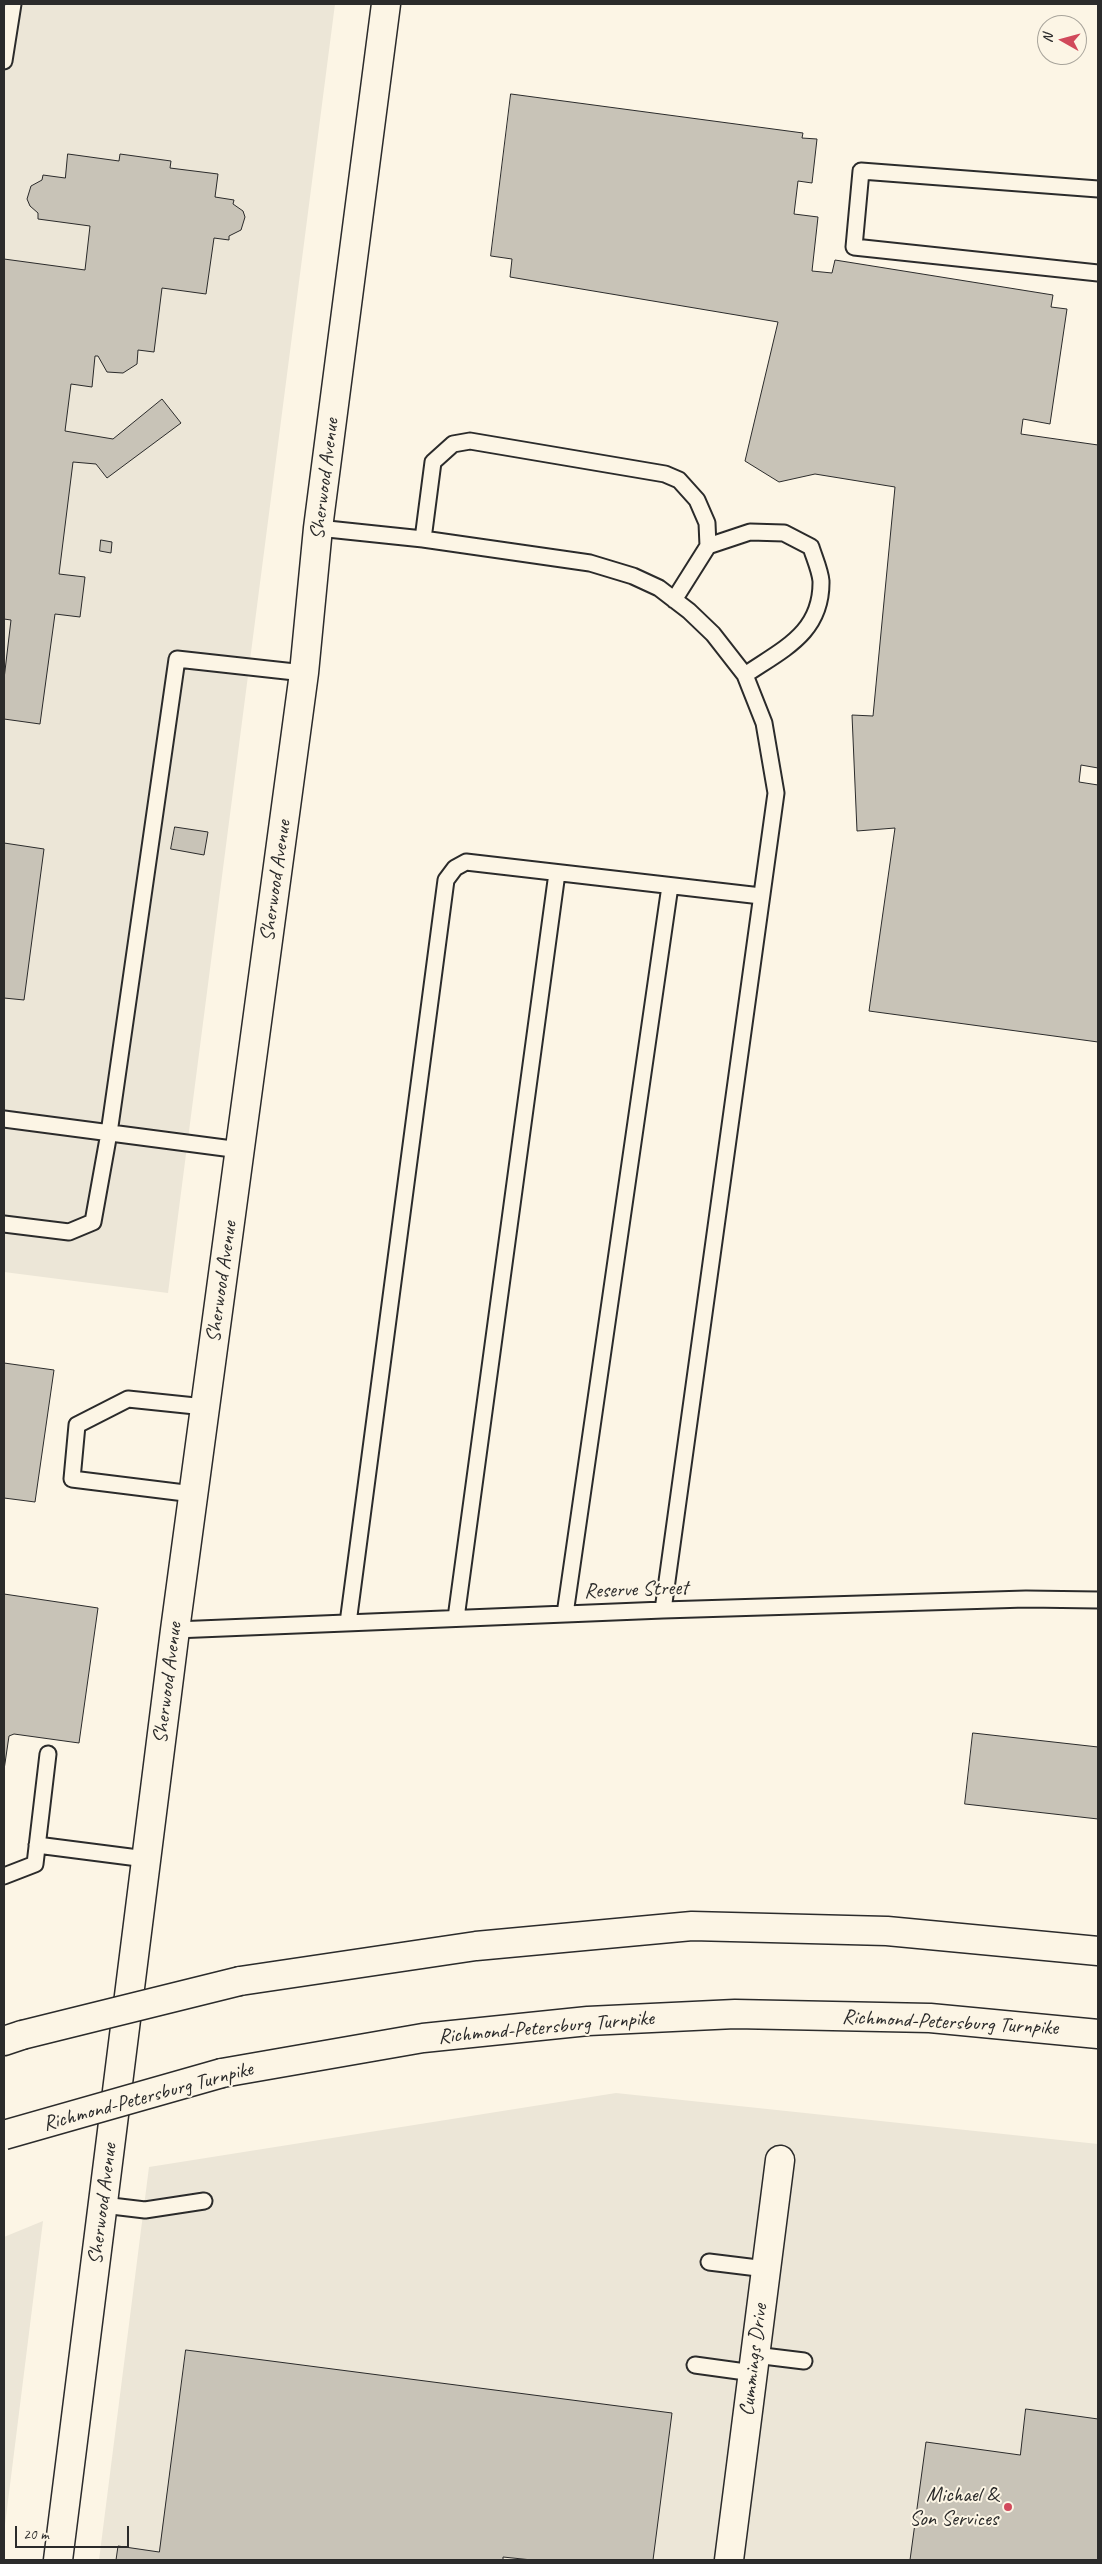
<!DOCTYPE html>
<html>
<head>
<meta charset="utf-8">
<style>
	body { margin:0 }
	#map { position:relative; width:1102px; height:2564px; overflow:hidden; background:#fcf5e5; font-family:Caveat,sans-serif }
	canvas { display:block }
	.frame { position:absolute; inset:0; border:5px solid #2b2b2b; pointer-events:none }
	.north { position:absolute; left:1037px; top:15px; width:50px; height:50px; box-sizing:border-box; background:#fcf5e5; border:1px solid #a8a49b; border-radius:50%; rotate:277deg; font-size:14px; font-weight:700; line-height:20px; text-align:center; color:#2b2b2b }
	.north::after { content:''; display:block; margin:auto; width:18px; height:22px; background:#d1495b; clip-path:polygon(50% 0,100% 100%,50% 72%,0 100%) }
	.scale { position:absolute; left:15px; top:2526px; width:114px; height:22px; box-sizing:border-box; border:2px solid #2b2b2b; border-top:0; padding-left:6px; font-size:15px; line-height:18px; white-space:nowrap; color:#2b2b2b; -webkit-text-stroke:4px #fcf5e5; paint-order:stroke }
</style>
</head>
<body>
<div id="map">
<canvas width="1102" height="2564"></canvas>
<div class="frame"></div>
<div class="north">N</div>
<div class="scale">20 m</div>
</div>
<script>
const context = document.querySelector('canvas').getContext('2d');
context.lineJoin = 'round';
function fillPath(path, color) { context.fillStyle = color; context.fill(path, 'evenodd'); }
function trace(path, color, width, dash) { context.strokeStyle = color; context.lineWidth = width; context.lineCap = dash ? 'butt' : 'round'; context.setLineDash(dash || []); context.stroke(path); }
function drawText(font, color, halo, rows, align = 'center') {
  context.font = font + ' Caveat,sans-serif'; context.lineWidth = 4; context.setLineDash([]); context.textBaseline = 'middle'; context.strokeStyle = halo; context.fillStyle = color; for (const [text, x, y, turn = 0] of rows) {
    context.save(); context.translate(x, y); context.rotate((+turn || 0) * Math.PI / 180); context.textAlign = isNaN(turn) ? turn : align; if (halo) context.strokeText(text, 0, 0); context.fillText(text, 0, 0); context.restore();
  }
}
const built = new Path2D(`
	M 4,4 L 335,4 L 168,1293 L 4,1272 Z
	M 616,2093 L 1098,2144 L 1098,2560 L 99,2560 L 149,2167 Z
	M 43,2221 L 4,2533 L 4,2237 Z`);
const building = new Path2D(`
	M 511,94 L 803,133 L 802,138 L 817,139 L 812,183 L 798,181 L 794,214 L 818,217 L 812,271 L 832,273 L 835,260 L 1053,295 L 1051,307 L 1067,309 L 1050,424 L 1023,419 L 1021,434 L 1098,445 L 1098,768 L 1081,765 L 1079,782 L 1098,785 L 1098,1042 L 869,1011 L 895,828 L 857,831 L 852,715 L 873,716 L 895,487 L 815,474 L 779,482 L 745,461 L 778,322 L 510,277 L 512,259 L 491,256 Z
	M 68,154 L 119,161 L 120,154 L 171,161 L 170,168 L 218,174 L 215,197 L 234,200 L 233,204 L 243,211 L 245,217 L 241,230 L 229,236 L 229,240 L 214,238 L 206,294 L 162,288 L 154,352 L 138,350 L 137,364 L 123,373 L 107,372 L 98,356 L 95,356 L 92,387 L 71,384 L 65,431 L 113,439 L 162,399 L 181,423 L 107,478 L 96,464 L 73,462 L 59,574 L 85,577 L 80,617 L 55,614 L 40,724 L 4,719 L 4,679 L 11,620 L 4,619 L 4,259 L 85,270 L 90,226 L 38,219 L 38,213 L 30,206 L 27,199 L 31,186 L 42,180 L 43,175 L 65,178 Z
	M 101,540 L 112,542 L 111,553 L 100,551 Z
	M 175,827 L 208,832 L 204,855 L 171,849 Z
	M 4,843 L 44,849 L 24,1000 L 4,998 Z
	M 4,1363 L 54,1370 L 35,1502 L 4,1498 Z
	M 4,1594 L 98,1608 L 79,1743 L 14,1734 L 9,1736 L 4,1770 Z
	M 973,1733 L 1098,1747 L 1098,1819 L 965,1804 Z
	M 186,2350 L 672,2413 L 653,2560 L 532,2560 L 503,2557 L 503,2560 L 116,2560 L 118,2546 L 159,2552 Z
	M 1026,2409 L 1098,2419 L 1098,2560 L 910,2560 L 926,2442 L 1020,2455 Z`);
const lane = new Path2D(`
	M 4,61 L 13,4
	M 1098,189 L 861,171 L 854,247 L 1098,273
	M 318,528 L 423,539 L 590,563 L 633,576 L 659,588 L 689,611 L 713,634 L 745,675 L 764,723 L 776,793 L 663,1610
	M 423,539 L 433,462 L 453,444 L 470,441 L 665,474 L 679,480 L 697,500 L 707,523 L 708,546 L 674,600
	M 708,546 L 750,532 L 784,533 L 811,547 C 814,557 820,570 821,581 C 822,633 783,649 745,675
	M 4,1119 L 240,1150
	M 4,1224 L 69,1232 L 93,1222 L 109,1133 L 177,659 L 304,673
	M 193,1494 L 72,1479 L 77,1425 L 128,1399 L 205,1407
	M 565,1614 L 670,886
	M 456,1618 L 557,873
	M 348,1623 L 446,880 L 455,868 L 466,862 L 761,896
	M 175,1630 L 663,1610 L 1026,1599 L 1098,1600
	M 37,1845 L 146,1859
	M 4,1876 L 35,1864 L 48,1754
	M 103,2205 L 145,2210 L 204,2201
	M 709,2262 L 766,2269
	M 755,2355 L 804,2361
	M 695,2365 L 753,2373`);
const street = new Path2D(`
	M 729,2560 L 780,2160`);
const secondary = new Path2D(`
	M 58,2560 L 175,1630 L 304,673 L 318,528 L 386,4`);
const highway = new Path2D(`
	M 240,1981 L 476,1946 L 692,1926 L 887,1931 L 1098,1951
	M 4,2041 L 22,2035
	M 222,2073 L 423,2038 L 588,2021 L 735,2014 L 930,2018 L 1098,2034`);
const highwayBridge = new Path2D(`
	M 22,2035 L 240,1981
	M 4,2135 L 222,2073`);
const markers = [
	[1008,2507,5,"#d1495b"]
];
const streetNames = [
	["Sherwood Avenue",325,479,-83],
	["Sherwood Avenue",276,881,-82],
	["Sherwood Avenue",222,1282,-82],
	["Reserve Street",636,1590,-2],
	["Sherwood Avenue",168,1683,-83],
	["Richmond-Petersburg Turnpike",950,2023,3],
	["Richmond-Petersburg Turnpike",546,2028,-5],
	["Richmond-Petersburg Turnpike",148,2097,-15],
	["Sherwood Avenue",103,2204,-83],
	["Cummings Drive",754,2360,-83]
];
const poiNames = [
	["Michael &",998,2495],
	["Son Services",998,2519]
];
fillPath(built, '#ece6d7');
fillPath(building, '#c8c3b7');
trace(building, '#2b2b2b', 1);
trace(lane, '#2b2b2b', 19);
trace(street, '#2b2b2b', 31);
trace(secondary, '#2b2b2b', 31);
trace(highway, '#2b2b2b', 31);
trace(lane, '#fcf5e5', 15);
trace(street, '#fcf5e5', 28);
trace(secondary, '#fcf5e5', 28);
trace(highway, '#fcf5e5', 28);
trace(highwayBridge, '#2b2b2b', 31, []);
trace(highwayBridge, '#fcf5e5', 28);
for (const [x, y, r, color] of markers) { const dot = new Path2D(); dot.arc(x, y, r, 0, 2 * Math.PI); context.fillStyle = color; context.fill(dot); trace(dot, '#fcf5e5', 2); }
drawText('21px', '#2b2b2b', '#fcf5e5', streetNames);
drawText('21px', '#2b2b2b', '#fcf5e5', poiNames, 'right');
</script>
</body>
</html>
